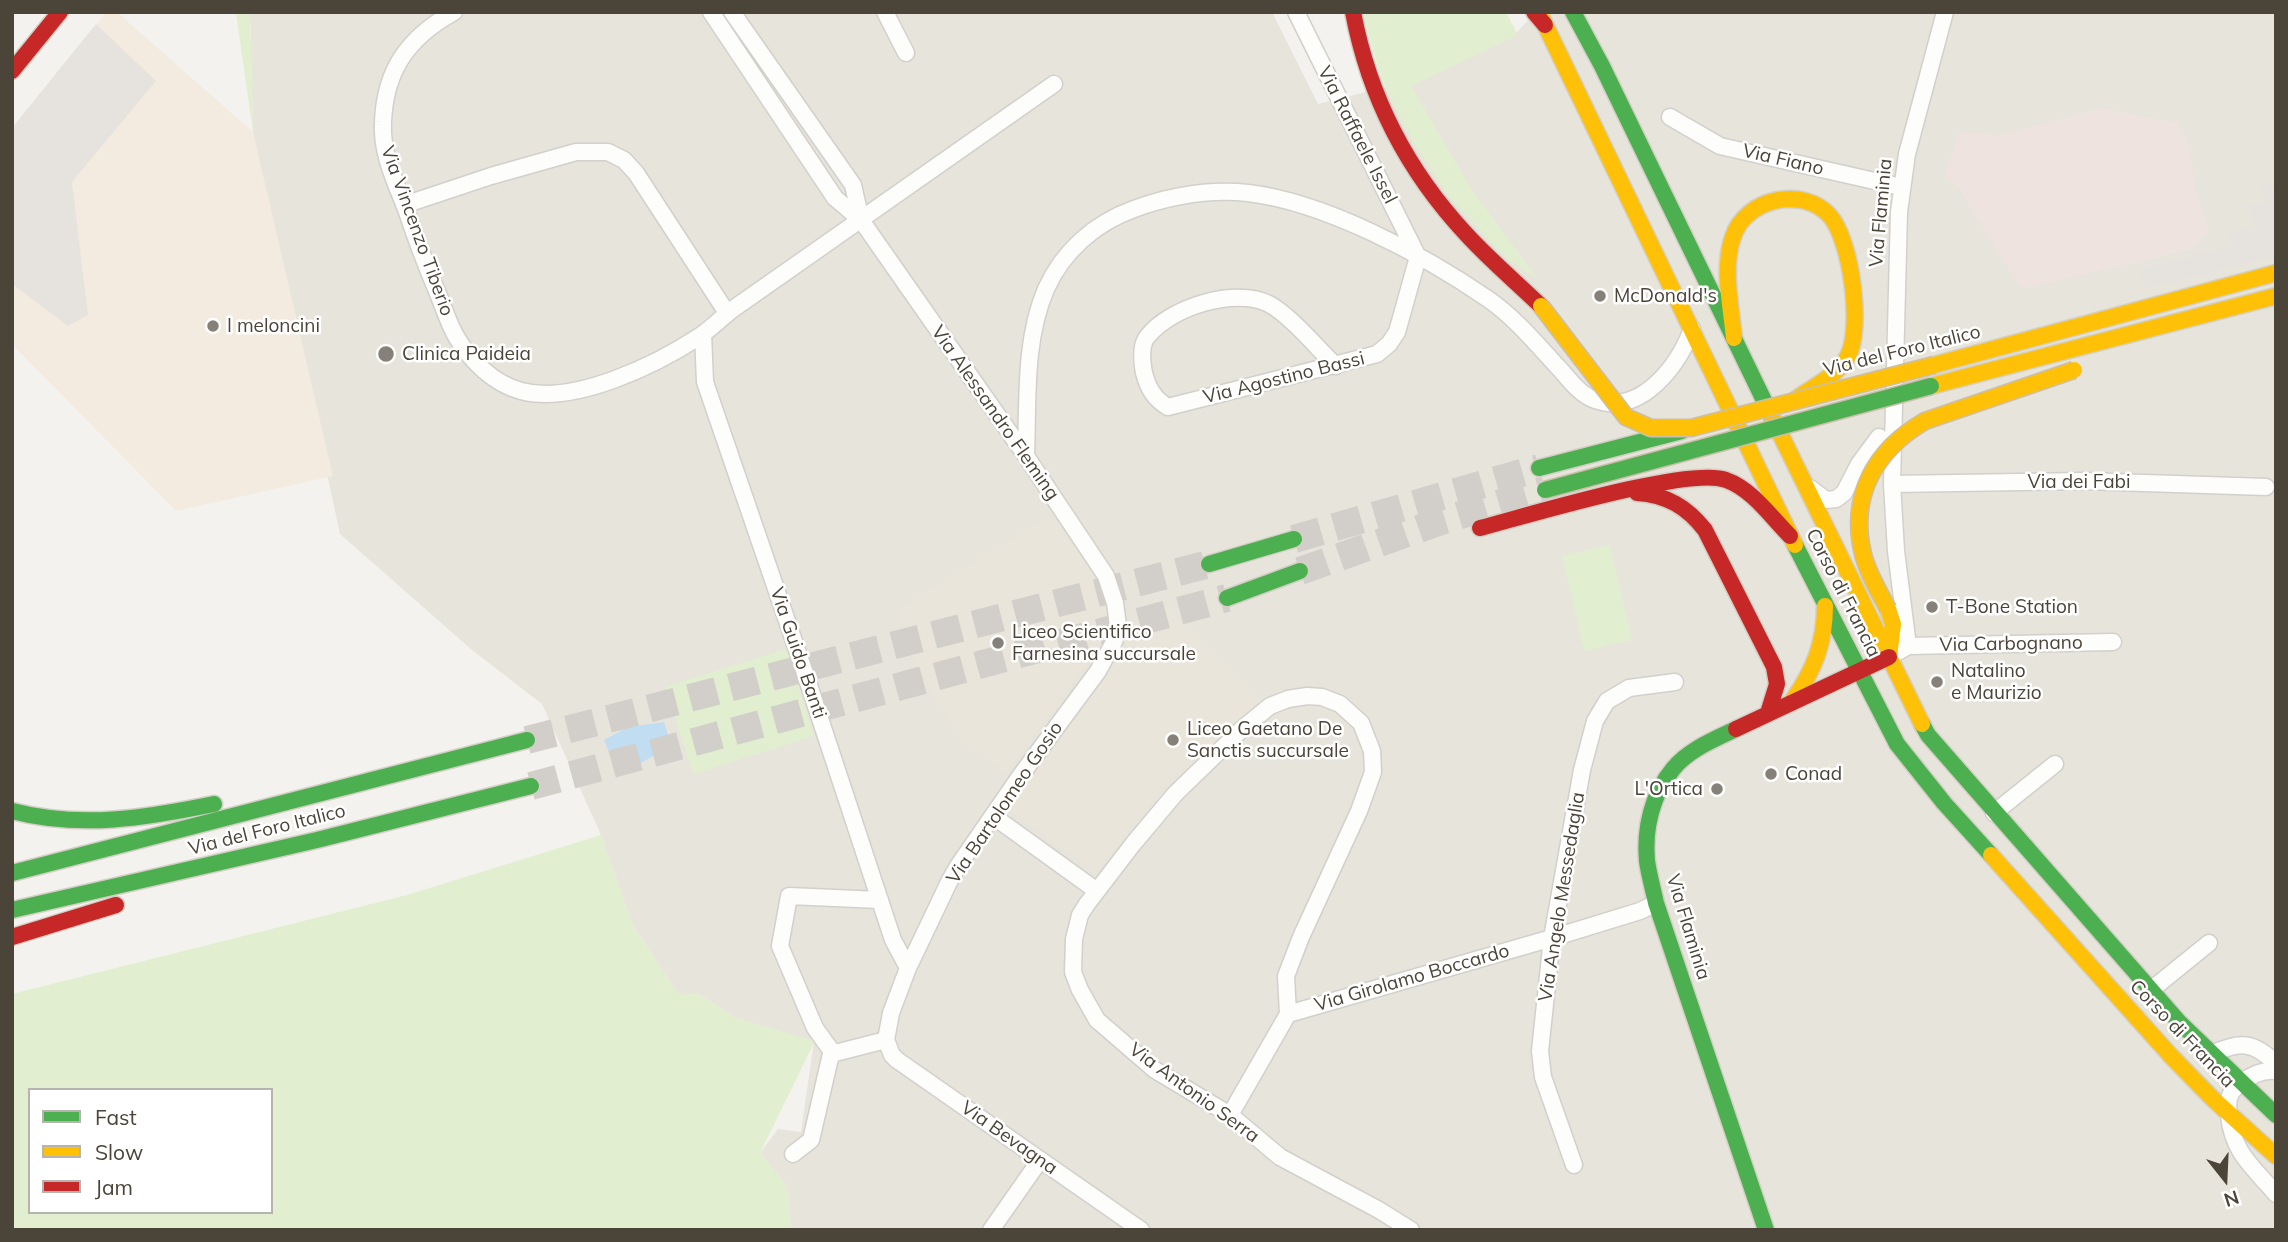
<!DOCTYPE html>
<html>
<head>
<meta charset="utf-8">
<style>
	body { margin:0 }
	#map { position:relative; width:2288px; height:1242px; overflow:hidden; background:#f4f2ee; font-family:Mulish,sans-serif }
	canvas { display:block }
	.frame { position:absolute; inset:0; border:14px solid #4b4439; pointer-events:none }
	.legend { position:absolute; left:28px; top:1088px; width:245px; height:126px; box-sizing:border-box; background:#fff; border:2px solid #b7b4b0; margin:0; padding:9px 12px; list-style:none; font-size:21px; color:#4b4439 }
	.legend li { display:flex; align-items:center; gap:14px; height:35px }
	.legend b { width:35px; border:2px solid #b7b4b0 }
	.north { position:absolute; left:2190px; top:1144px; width:70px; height:70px; -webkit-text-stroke:5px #fff; paint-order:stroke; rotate:162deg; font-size:19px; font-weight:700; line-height:28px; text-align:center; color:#4b4439 }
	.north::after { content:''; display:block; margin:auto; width:24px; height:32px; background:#4b4439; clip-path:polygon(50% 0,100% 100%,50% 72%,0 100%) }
</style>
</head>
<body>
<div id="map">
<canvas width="2288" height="1242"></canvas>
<div class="frame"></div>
<ul class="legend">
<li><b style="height:9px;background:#4caf50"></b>Fast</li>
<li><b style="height:9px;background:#ffc107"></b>Slow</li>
<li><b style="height:9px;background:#c62828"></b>Jam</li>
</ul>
<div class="north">N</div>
</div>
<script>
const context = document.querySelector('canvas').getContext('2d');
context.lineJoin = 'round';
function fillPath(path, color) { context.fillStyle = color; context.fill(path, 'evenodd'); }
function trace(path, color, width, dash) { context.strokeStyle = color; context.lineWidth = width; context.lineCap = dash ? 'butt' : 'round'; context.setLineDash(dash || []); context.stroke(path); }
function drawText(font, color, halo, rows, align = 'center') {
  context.font = font + ' Mulish,sans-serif'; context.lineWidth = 5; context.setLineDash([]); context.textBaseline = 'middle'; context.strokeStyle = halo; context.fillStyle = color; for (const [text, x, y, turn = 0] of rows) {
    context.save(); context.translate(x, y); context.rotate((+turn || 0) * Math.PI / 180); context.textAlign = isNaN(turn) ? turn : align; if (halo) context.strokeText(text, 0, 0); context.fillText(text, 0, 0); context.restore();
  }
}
const residential = new Path2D(`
	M 250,12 L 1272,12 L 1318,104 L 1406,82 L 1517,32 L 1536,12 L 2276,12 L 2276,1230 L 790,1230 L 788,1187 L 760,1153 L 778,1129 L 801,1132 L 814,1041 L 735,1018 L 698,993 L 679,995 L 633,926 L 601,835 L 542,704 L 472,650 L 340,534 L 253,132 Z`);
const commercial = new Path2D(`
	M 106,12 L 117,12 L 253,132 L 333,476 L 176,511 L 12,344 L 12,128 Z`);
const education = new Path2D(`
	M 1049,516 L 1092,568 L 1100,583 L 1108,609 L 1106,638 L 1006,773 L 965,741 L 934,697 L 914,661 L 899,609 Z
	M 1156,598 L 1260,702 L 1166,785 L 1095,873 L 1007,807 L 1119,644 Z`);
const medical = new Path2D(`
	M 2101,108 L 2177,123 L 2189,147 L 2196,191 L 2209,233 L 2193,249 L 2021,289 L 1958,187 L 1945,174 L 1959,132 L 1999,136 Z`);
const green = new Path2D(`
	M 236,12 L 250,12 L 253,132 L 238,27 Z
	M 1362,12 L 1506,12 L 1518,35 L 1411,86 L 1474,193 L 1539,280 L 1506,258 L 1448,196 L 1408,133 L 1381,78 Z
	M 1610,545 L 1632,640 L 1584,651 L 1562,556 Z
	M 786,649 L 814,736 L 693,774 L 665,687 Z
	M 601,835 L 633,926 L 679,994 L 698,993 L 736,1018 L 815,1041 L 760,1153 L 788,1187 L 791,1230 L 12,1230 L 12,994 L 407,895 ZM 30,1090 L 271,1090 L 271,1212 L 30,1212 Z`);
const parking = new Path2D(`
	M 96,24 L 156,81 L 72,182 L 88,315 L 68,326 L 12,284 L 12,128 Z
	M 2271,183 L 2276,198 L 2276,256 L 2147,289 L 2140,269 L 2231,246 L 2228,234 L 2255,227 L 2248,206 L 2264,202 L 2261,185 Z`);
const water = new Path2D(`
	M 664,722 L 671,745 L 638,765 L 631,756 L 635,750 L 611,757 L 604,740 L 628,727 Z`);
const highwayTunnel = new Path2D(`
	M 1294,539 L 1539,468
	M 1300,571 L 1444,520 L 1545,490
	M 527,740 L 1209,564
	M 531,786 L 1227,598`);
const street = new Path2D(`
	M 454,12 C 409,37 385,69 383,122 C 381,153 395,181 406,209 C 415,236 425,263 436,289 C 443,305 448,323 457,338 C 471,361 494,384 521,391 C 574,405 656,365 700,336 C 712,328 722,317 733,309 L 1054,84
	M 711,12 L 835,198 L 861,220
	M 732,12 L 853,185 L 861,220 L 1026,456 L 1106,576 L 1115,603 L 1118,626 L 1114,642 L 1098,671 L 1021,775 L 958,866 L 949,882 L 908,968 L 891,1013 L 886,1040 L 892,1055 L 897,1060 L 1141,1230
	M 885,12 L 906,53
	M 1296,12 L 1418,257
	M 1670,117 L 1720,146 L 1901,187
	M 404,205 L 491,176 L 576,152 L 608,152 L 624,160 L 636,173 L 727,313
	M 703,334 L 705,382 L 808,682 L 893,940 L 908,968
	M 1336,366 C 1318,349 1290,315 1269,304 C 1235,287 1170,307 1147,337 C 1140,346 1142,362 1144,373 C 1148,388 1154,399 1168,407 L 1377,354 L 1389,344 L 1397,332 L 1418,257
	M 1026,456 C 1028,400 1024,340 1046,289 C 1063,251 1095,223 1134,209 C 1170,196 1209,189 1248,193 C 1325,202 1424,255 1488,299 C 1514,317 1535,342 1556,365 C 1568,377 1578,394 1595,400 C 1641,416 1678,366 1692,329
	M 1892,484 L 2084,481 L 2266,487
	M 1810,488 L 1826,500 L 1836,499 L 1844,493 L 1859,464 L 1879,437
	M 1908,646 L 2113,642
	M 1889,657 L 1908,646 L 1896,551 L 1892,484 L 1899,212 L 1907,154 L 1945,12
	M 1994,813 L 2055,764
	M 993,816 L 1097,891
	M 2151,990 L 2209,943
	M 1288,1014 L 1286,976 L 1301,937 L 1359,811 L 1373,772 L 1372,751 L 1361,723 L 1340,704 L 1322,697 L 1307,696 L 1288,699 L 1270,706 L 1242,729 L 1175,794 L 1133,844 L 1087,904 L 1080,915 L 1074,939 L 1073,972 L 1080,990 L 1097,1020 L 1155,1070 L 1230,1115 L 1280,1157 L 1379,1210 L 1411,1230
	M 1288,1014 L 1552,938 L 1640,911 L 1656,903
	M 833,1053 L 815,1028 L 780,946 L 789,896 L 880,900
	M 2212,1054 C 2239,1041 2254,1041 2276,1064
	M 2276,1071 C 2262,1069 2251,1075 2241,1083 C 2228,1092 2227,1101 2229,1116 C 2233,1153 2253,1167 2276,1194
	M 1230,1115 L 1288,1014
	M 793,1154 L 811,1140 L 831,1054 L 886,1040
	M 1574,1165 L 1543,1077 L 1540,1051 L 1552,938 L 1582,770 L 1595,721 L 1607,701 L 1629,688 L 1675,682
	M 991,1230 L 1040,1160`);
const fast = new Path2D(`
	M 1573,12 L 1602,66 L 1772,417
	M 1539,468 L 1682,431
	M 1795,545 L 1897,744 L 1944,803 L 1991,855
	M 1209,564 L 1294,539
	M 1227,598 L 1300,571
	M 1922,724 L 1928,735 L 2179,1022 L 2276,1115
	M 1736,729 C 1715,739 1688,750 1673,769 C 1652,794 1644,829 1647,861 C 1649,875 1653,889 1656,903 L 1766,1230
	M 12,811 C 81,829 146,818 214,804
	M 12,873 L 527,740
	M 12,910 L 317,840 L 531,786`);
const slow = new Path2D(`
	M 1539,12 L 1795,545
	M 1734,338 C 1731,306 1722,268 1733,237 C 1745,199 1802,185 1830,216 C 1851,240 1863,327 1848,356 C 1838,376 1812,387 1795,400
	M 1934,365 L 2276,273
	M 1931,386 L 2276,296
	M 1772,417 L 1922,724
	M 1888,609 L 1893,624 L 1889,657
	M 1793,700 C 1814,670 1825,643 1825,606
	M 1991,855 L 2171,1056 L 2213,1099 L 2276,1156`);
const jam = new Path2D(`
	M 1353,12 C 1369,97 1408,172 1467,235 C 1490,260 1516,282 1541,306
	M 1534,12 L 1545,25
	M 12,71 L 60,12
	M 1637,493 C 1667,495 1687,507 1705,530 L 1774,667 L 1777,684 L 1768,713
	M 1480,528 C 1526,516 1690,466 1726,480 C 1752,489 1771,517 1790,536
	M 1736,729 L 1889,657
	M 12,937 L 116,905`);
const fastBridge = new Path2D(`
	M 1545,490 L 1931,386`);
const slowBridge = new Path2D(`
	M 1541,306 L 1626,417 L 1651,428 L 1691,428 L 1934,365
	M 1888,609 C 1879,591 1868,574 1863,554 C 1849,496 1875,450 1925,421 L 2074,370`);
const markers = [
	[1600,296,7,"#868178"],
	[213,326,7,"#868178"],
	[386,354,9,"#868178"],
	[1932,607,7,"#868178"],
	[998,643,7,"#868178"],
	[1937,682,7,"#868178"],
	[1173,740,7,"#868178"],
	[1771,774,7,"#868178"],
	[1717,789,7,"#868178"]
];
const streetNames = [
	["Via Raffaele Issel",1357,135,63],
	["Via Fiano",1783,160,13],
	["Via Flaminia",1881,213,-85],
	["Via Vincenzo Tiberio",417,231,70],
	["Via del Foro Italico",1902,351,-14],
	["Via Agostino Bassi",1284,378,-14],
	["Via Alessandro Fleming",995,413,55],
	["Via dei Fabi",2079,482],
	["Corso di Francia",1843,593,63],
	["Via Carbognano",2011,644,-1],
	["Via Guido Banti",798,653,71],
	["Via Bartolomeo Gosio",1005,803,-56],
	["Via del Foro Italico",267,830,-14],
	["Via Angelo Messedaglia",1562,897,-81],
	["Via Flaminia",1688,927,73],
	["Via Girolamo Boccardo",1412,978,-16],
	["Corso di Francia",2182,1034,46],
	["Via Antonio Serra",1194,1093,36],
	["Via Bevagna",1009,1138,35]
];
const poiNames = [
	["McDonald's",1614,296],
	["I meloncini",227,326],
	["Clinica Paideia",402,354],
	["T-Bone Station",1946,607],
	["Liceo Scientifico",1012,632],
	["Farnesina succursale",1012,654],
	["Natalino",1951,671],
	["e Maurizio",1951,693],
	["Liceo Gaetano De",1187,729],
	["Sanctis succursale",1187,751],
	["Conad",1785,774],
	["L'Ortica",1703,789,"right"]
];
fillPath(residential, '#e7e4dc');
fillPath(commercial, '#f3ebdf');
fillPath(education, '#eae5da');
fillPath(medical, '#eee3df');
fillPath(green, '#e1eecf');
fillPath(parking, '#e6e3df');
fillPath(water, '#c0ddf1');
trace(highwayTunnel, '#d2cfca', 28, [28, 14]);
trace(street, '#d2d0cb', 19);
trace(fast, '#d3cfc5', 19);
trace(slow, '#d3cfc5', 19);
trace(jam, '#d3cfc5', 19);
trace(street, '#fdfdfc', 16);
trace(fast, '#4caf50', 16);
trace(slow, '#ffc107', 16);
trace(jam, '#c62828', 16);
trace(fastBridge, '#ccbfa9', 19, []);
trace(slowBridge, '#ccbfa9', 19, []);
trace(fastBridge, '#4caf50', 16);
trace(slowBridge, '#ffc107', 16);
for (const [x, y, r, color] of markers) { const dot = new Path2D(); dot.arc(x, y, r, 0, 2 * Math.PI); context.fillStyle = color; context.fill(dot); trace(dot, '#fff', 2.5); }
drawText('19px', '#4b4439', '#fff', streetNames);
drawText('19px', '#4b4439', '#fff', poiNames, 'left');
</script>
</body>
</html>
